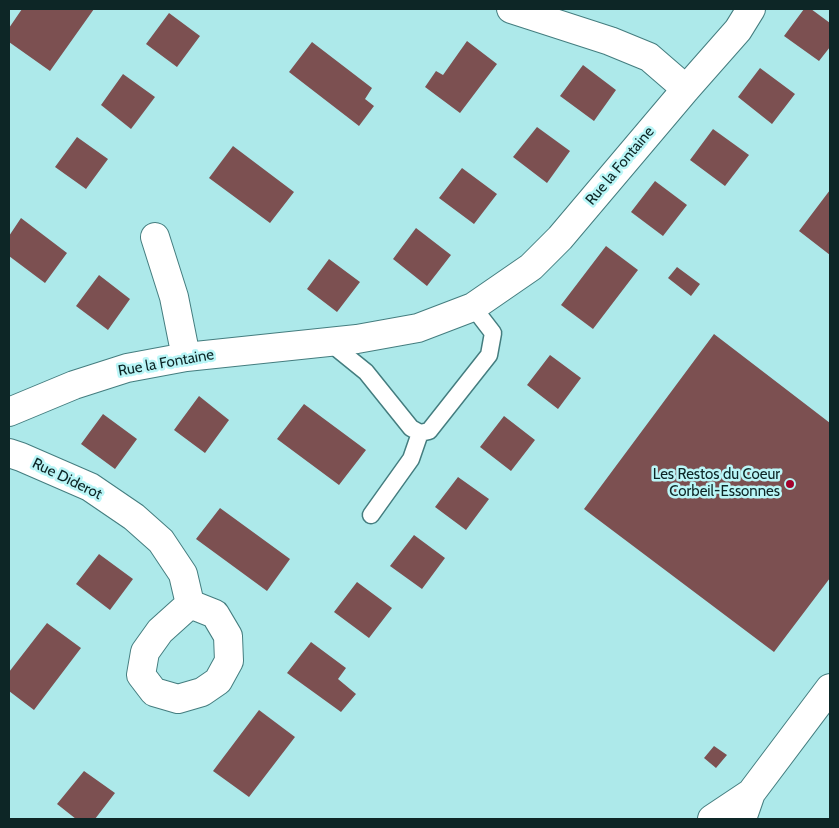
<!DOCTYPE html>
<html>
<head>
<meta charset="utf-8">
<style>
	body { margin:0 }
	#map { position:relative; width:839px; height:828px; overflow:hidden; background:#ade9ea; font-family:Cabin,sans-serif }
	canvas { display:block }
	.frame { position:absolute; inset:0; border:10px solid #0d2626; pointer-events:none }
</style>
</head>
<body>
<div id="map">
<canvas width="839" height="828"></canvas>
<div class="frame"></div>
</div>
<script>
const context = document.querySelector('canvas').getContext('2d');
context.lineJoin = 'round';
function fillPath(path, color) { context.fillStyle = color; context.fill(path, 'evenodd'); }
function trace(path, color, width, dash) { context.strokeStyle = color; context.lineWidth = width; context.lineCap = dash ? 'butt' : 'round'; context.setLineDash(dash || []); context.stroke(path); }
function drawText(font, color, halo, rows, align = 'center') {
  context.font = font + ' Cabin,sans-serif'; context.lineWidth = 5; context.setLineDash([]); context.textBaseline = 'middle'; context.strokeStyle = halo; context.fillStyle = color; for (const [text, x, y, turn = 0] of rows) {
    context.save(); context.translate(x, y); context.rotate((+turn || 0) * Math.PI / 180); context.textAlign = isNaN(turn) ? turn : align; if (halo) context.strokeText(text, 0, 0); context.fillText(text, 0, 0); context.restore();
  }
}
const building = new Path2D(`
	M 22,9 L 94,9 L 50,71 L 9,42 L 9,28 Z
	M 804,9 L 811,9 L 830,23 L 830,47 L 819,61 L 784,36 Z
	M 169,13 L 200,36 L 177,67 L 146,44 Z
	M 467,41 L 497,64 L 460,113 L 425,87 L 436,71 L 443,75 Z
	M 312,42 L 372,88 L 365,99 L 374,106 L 359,126 L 289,72 Z
	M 583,65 L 616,90 L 594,121 L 560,96 Z
	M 760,68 L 795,94 L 772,124 L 738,97 Z
	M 123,74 L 155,97 L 131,129 L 101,105 Z
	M 537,127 L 570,151 L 547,183 L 513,157 Z
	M 713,129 L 749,155 L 725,186 L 690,160 Z
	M 77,137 L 108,159 L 86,189 L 55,167 Z
	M 233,146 L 294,192 L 270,223 L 209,178 Z
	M 462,168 L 497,194 L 474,224 L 439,198 Z
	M 655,181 L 687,205 L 663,236 L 631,212 Z
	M 830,190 L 830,255 L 799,231 Z
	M 21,218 L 67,253 L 45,283 L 9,256 L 9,236 Z
	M 416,228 L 451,255 L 427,286 L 393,259 Z
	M 606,246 L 638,270 L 593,329 L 561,305 Z
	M 329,259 L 360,282 L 337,312 L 307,289 Z
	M 677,267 L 700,284 L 691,296 L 668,278 Z
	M 99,275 L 130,299 L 108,330 L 76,306 Z
	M 714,334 L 830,423 L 830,578 L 774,652 L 584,509 Z
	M 550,355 L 581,378 L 558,409 L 527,385 Z
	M 199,396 L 229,420 L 205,453 L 174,430 Z
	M 304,404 L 366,450 L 339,485 L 277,439 Z
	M 103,414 L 137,439 L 115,469 L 81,444 Z
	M 504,416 L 535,440 L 511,471 L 480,447 Z
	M 458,477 L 489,499 L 466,530 L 435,507 Z
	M 220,508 L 290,559 L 267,591 L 196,539 Z
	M 414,535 L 445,558 L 422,589 L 390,566 Z
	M 99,554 L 133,579 L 110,610 L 76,584 Z
	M 357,582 L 392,608 L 369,638 L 334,612 Z
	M 47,623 L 81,648 L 34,710 L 9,691 L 9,672 Z
	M 311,642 L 346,668 L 338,679 L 356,694 L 341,712 L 287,673 Z
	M 259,710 L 295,737 L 249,797 L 213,771 Z
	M 714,746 L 727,755 L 716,768 L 704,758 Z
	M 84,771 L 115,793 L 95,819 L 76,819 L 57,804 Z`);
const service = new Path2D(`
	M 329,342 L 366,372 L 411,428 L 420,433 L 429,431 L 489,355 L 493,333 L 473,307
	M 371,515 L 411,459 L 420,433`);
const minor = new Path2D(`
	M 511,9 L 610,41 L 649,57 L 686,89
	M 155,237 L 174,297 L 186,357
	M 9,412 L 74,385 L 127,368 L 186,357 L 357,339 L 418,328 L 473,307 L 531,267 L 560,238 L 686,89 L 738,30 L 751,9
	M 9,453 L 21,457 L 90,487 L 134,517 L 161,541 L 183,574 L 190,604
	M 190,604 L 215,614 L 228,636 L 229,661 L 218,681 L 202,692 L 178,699 L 154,692 L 141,675 L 145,652 L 160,631 Z`);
const tertiary = new Path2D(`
	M 712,819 L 751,793
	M 742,819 L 751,793 L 830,688`);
const markers = [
	[790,484,5,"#a2022c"]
];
const streetNames = [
	["Rue la Fontaine",620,166,-50],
	["Rue la Fontaine",166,363,-10],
	["Rue Diderot",67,479,26]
];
const poiNames = [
	["Les Restos du Coeur",780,475],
	["Corbeil-Essonnes",780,492]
];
fillPath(building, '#7c5051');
trace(service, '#447d7f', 19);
trace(minor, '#447d7f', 30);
trace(tertiary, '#447d7f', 30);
trace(service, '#fff', 16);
trace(minor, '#fff', 28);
trace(tertiary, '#fff', 28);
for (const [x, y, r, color] of markers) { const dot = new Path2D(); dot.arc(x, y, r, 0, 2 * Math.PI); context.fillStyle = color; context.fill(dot); trace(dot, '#baf6f7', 2); }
drawText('15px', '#0d2626', '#baf6f7', streetNames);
drawText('15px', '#0d2626', '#baf6f7', poiNames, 'right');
</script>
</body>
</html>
